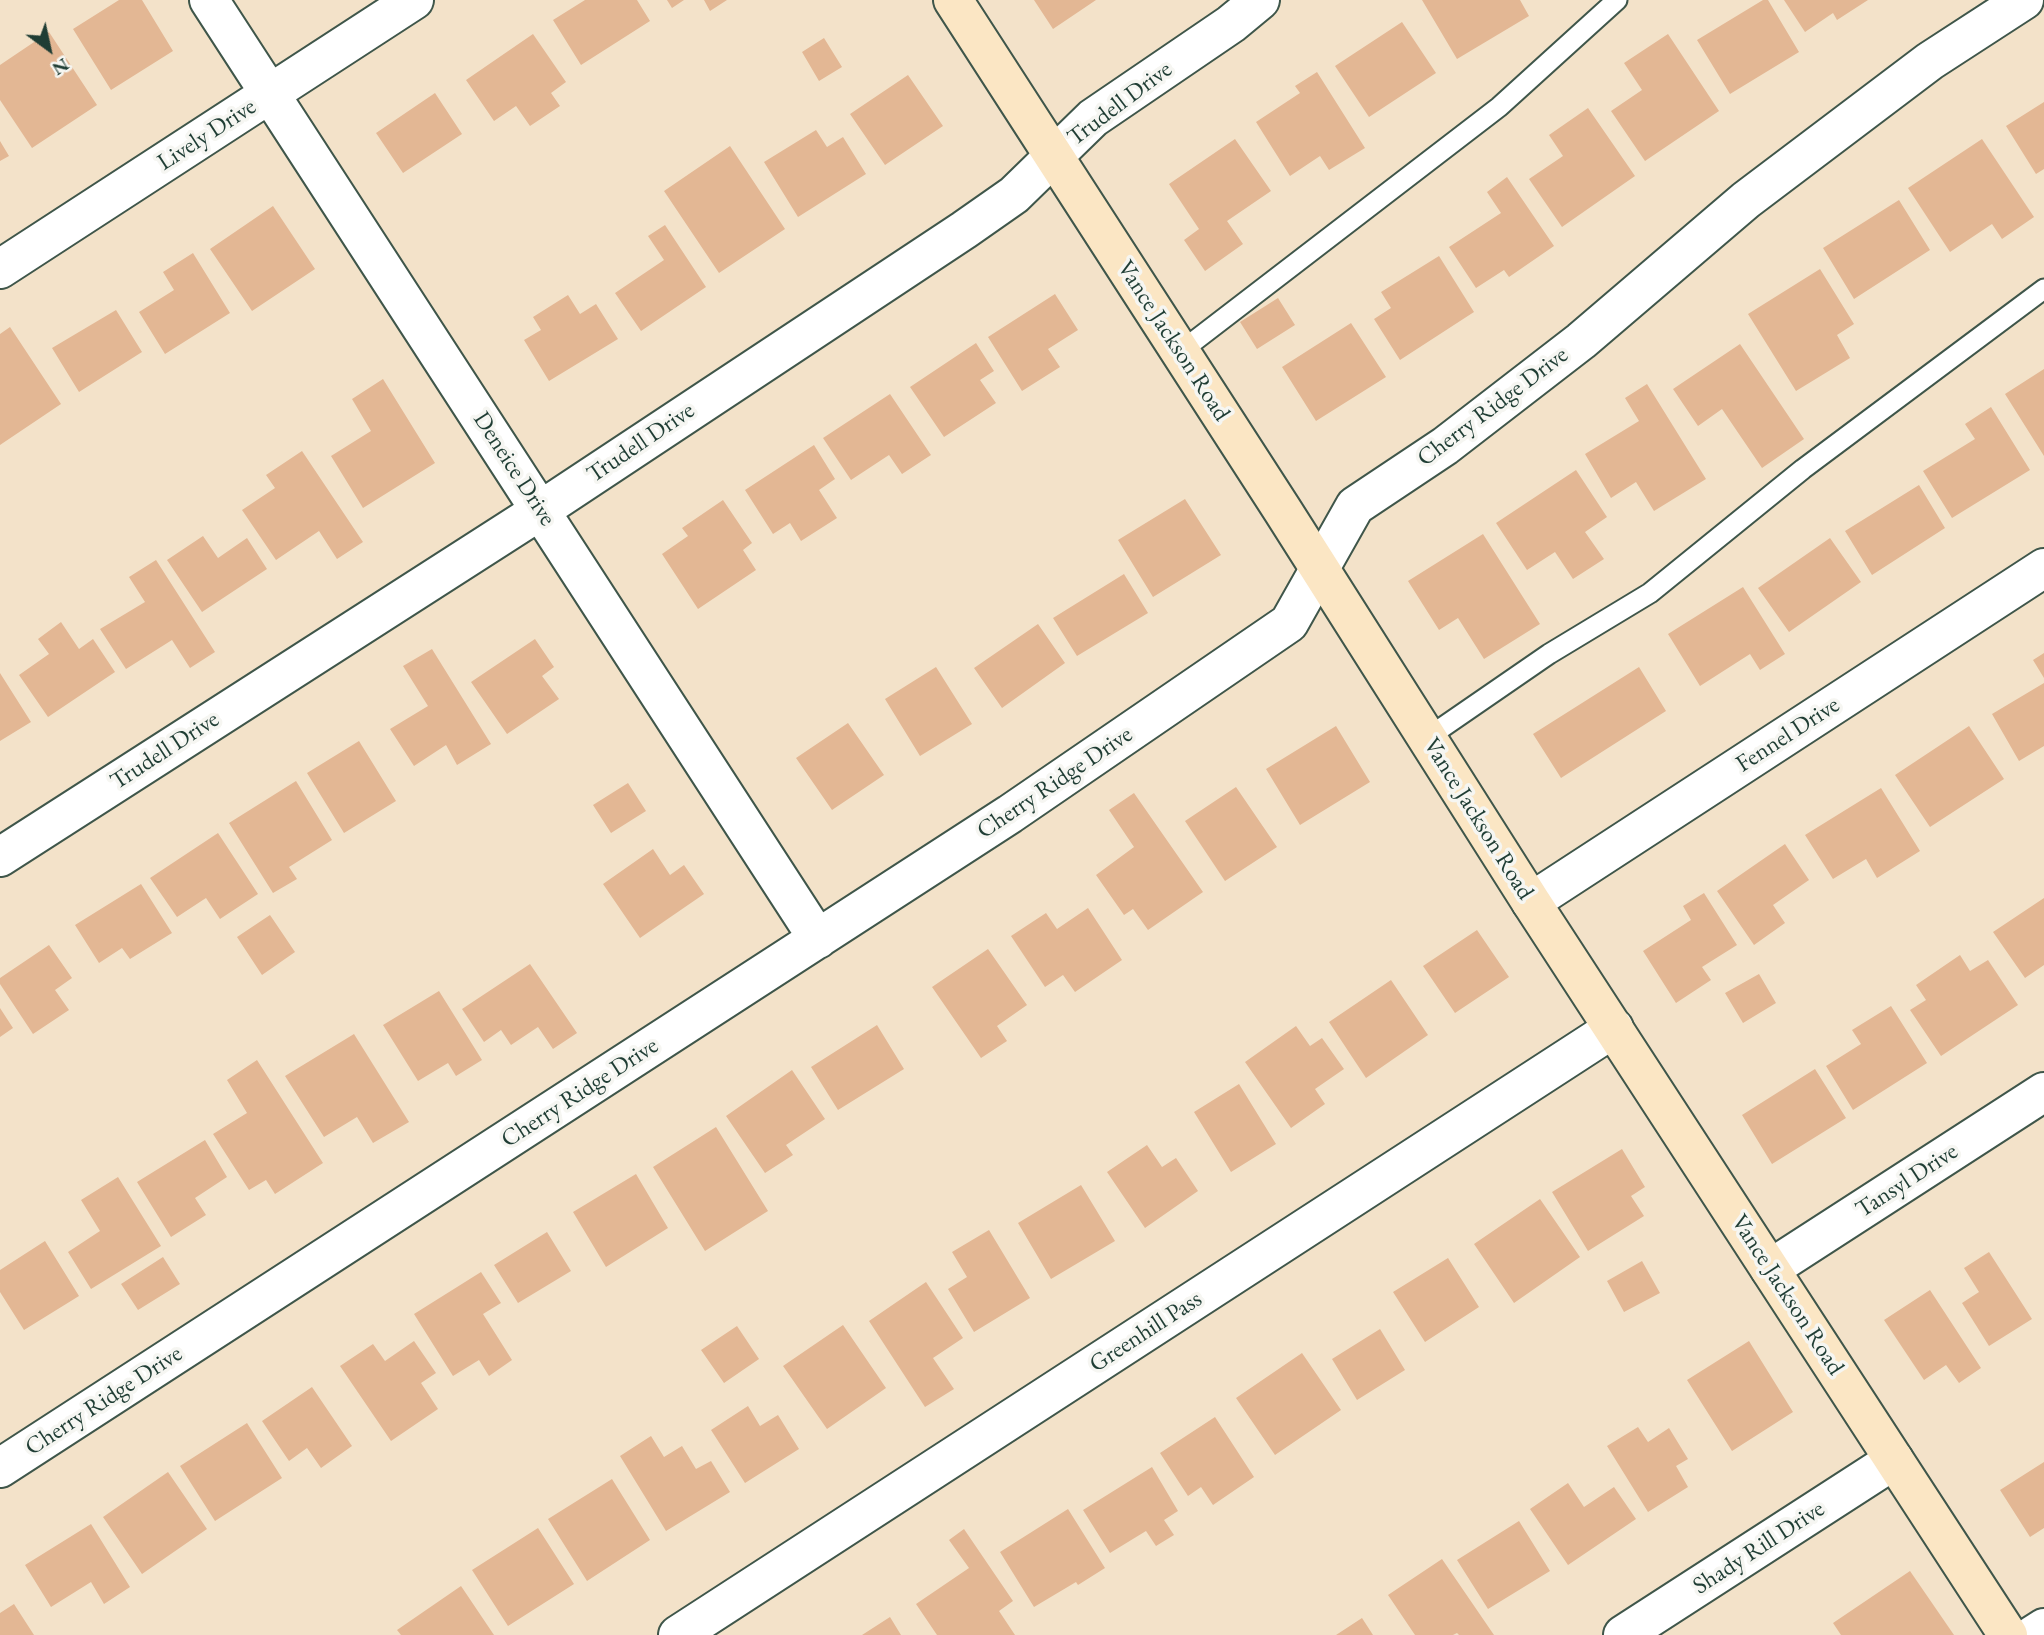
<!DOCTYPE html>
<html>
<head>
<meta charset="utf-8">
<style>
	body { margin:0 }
	#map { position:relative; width:2044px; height:1635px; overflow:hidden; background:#f3e2c9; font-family:"EB Garamond",serif }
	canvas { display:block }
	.north { position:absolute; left:14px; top:14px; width:70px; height:70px; -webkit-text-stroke:5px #f6f6f2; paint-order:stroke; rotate:147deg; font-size:19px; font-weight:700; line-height:28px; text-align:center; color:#1f3d34 }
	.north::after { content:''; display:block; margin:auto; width:24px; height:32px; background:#1f3d34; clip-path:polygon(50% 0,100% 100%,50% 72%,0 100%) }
</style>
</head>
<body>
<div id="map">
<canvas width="2044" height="1635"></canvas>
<div class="north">N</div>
</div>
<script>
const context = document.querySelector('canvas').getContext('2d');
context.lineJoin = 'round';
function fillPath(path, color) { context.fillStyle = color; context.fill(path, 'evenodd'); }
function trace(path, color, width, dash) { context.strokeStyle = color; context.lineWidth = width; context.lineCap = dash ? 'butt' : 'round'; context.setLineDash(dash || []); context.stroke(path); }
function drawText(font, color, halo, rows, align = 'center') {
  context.font = font + ' "EB Garamond",serif'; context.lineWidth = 7; context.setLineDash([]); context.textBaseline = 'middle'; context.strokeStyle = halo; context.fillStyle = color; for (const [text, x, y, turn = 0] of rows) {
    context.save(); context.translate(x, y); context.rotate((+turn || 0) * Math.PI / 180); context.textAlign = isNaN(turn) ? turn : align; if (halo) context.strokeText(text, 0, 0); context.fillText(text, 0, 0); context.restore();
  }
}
const building = new Path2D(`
	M 119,0 L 142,0 L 173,51 L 111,90 L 73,29 Z
	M 585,0 L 637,0 L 650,21 L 581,65 L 553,20 Z
	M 667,0 L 684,0 L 672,8 Z
	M 704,0 L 727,0 L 710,11 Z
	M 1034,0 L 1096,0 L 1053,29 Z
	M 1422,0 L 1520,0 L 1529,16 L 1457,59 Z
	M 1763,0 L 1768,0 L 1799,52 L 1730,94 L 1697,40 Z
	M 1784,0 L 1868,0 L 1837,20 L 1833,13 L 1805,32 Z
	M 1402,22 L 1436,73 L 1369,117 L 1335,66 Z
	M 49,32 L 97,105 L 32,148 L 0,100 L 0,65 Z
	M 533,34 L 566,82 L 551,93 L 560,106 L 530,126 L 516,106 L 494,121 L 466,80 Z
	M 1668,34 L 1719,111 L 1645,161 L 1611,111 L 1642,90 L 1624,63 Z
	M 824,38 L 842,67 L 819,81 L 802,52 Z
	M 1317,72 L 1365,148 L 1329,170 L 1320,156 L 1290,176 L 1256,122 L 1300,93 L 1295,86 Z
	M 908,75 L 943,126 L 885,165 L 850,114 Z
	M 435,93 L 462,134 L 403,173 L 376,133 Z
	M 2044,102 L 2044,169 L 2036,174 L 2006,126 Z
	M 1588,108 L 1635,176 L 1562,227 L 1529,179 L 1563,156 L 1549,135 Z
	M 816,130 L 827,147 L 843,137 L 866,174 L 798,217 L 764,162 Z
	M 1235,139 L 1271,191 L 1227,221 L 1243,244 L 1205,271 L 1184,240 L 1199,229 L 1169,184 Z
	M 1982,139 L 2034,217 L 2002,239 L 1992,224 L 1950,252 L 1908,188 Z
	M 0,141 L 9,156 L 0,161 Z
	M 730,146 L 785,229 L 719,273 L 664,191 Z
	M 1507,177 L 1554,246 L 1509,277 L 1504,270 L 1476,288 L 1449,247 L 1501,213 L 1487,192 Z
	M 1899,200 L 1930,250 L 1854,299 L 1823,248 Z
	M 273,206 L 315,269 L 252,311 L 210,249 Z
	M 665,225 L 706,287 L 641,331 L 615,293 L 664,260 L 648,236 Z
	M 193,253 L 230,313 L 165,354 L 139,312 L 174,290 L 163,272 Z
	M 1439,256 L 1474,312 L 1400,360 L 1374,319 L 1391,308 L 1381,292 Z
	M 1820,269 L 1854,324 L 1837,335 L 1850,358 L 1796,391 L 1748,314 Z
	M 1055,294 L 1078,330 L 1048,349 L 1060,367 L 1022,391 L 988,337 Z
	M 568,295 L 580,314 L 596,304 L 618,339 L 549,381 L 524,340 L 541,330 L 533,317 Z
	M 1278,298 L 1295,325 L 1257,349 L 1240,322 Z
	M 116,310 L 142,352 L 79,392 L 52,348 Z
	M 1351,323 L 1386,377 L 1316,421 L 1282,367 Z
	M 10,327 L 61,404 L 0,445 L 0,334 Z
	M 976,343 L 994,371 L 980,380 L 996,403 L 944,437 L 910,387 Z
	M 1740,344 L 1804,439 L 1762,468 L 1722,409 L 1698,426 L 1673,389 Z
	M 2044,369 L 2044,456 L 2005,394 Z
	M 383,379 L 435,463 L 363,508 L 331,456 L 371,431 L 352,399 Z
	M 1647,384 L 1706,479 L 1654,511 L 1636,482 L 1611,498 L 1585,454 L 1639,421 L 1625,398 Z
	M 890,394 L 931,455 L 902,474 L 889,455 L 851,480 L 823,438 Z
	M 1991,407 L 2030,470 L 1952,518 L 1923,471 L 1975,439 L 1965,424 Z
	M 814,445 L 835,479 L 819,490 L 837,518 L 801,541 L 790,523 L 773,534 L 745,490 Z
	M 302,451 L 363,542 L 337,559 L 319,531 L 276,560 L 242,510 L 275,488 L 266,475 Z
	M 1576,470 L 1607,517 L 1585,532 L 1604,559 L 1573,579 L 1555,552 L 1527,570 L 1496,523 Z
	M 1919,485 L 1945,528 L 1872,575 L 1845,531 Z
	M 1185,499 L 1221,555 L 1153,597 L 1118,540 Z
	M 723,500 L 752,543 L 743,550 L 756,570 L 698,609 L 662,554 L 688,536 L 682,528 Z
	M 1483,534 L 1540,624 L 1484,659 L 1458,618 L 1439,630 L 1408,581 Z
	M 203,536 L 218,558 L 247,538 L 267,569 L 202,612 L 167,560 Z
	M 1830,538 L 1861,582 L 1789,632 L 1758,588 Z
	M 156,560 L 215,652 L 190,668 L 172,640 L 126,669 L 100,629 L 145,602 L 129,577 Z
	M 1124,574 L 1148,613 L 1077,656 L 1053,618 Z
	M 1743,587 L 1785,654 L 1760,670 L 1750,654 L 1700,686 L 1668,634 Z
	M 61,622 L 79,649 L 93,639 L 115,672 L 48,717 L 19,675 L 49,654 L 38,639 Z
	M 1038,624 L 1065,663 L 1002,708 L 974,668 Z
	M 535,639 L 554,667 L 542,676 L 559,699 L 507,734 L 471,682 Z
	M 432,649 L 491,744 L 457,765 L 446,745 L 414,766 L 390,729 L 428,706 L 403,666 Z
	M 2044,653 L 2044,678 L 2033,660 Z
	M 936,667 L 972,724 L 920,756 L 885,699 Z
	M 1639,667 L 1666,711 L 1561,778 L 1533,734 Z
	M 0,673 L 31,722 L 0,741 Z
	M 2044,683 L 2044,746 L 2019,761 L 1992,714 Z
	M 848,723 L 884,775 L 832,810 L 796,758 Z
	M 1336,726 L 1370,782 L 1300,825 L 1266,769 Z
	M 1969,726 L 2004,779 L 1930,827 L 1895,775 Z
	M 359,741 L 396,801 L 344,833 L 307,773 Z
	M 296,781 L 332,840 L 289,867 L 297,879 L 273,893 L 229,823 Z
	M 628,783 L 646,811 L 611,833 L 593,805 Z
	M 1236,787 L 1277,847 L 1225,881 L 1185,821 Z
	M 1881,788 L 1920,851 L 1877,878 L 1866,859 L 1833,879 L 1805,835 Z
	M 1134,793 L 1203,892 L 1148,930 L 1133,909 L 1124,915 L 1096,875 L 1134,847 L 1109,810 Z
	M 218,833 L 258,894 L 220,919 L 206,898 L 177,917 L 150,878 Z
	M 1785,844 L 1809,880 L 1773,905 L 1785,923 L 1754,945 L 1717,891 Z
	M 653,849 L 670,875 L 684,865 L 704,894 L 640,938 L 603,884 Z
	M 141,884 L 172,933 L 130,959 L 122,948 L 99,963 L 75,925 Z
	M 1704,893 L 1737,945 L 1702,967 L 1711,980 L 1676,1003 L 1643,951 L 1691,920 L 1683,906 Z
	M 2044,898 L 2044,965 L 2025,978 L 1993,932 Z
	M 1088,908 L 1122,960 L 1075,992 L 1063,975 L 1045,987 L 1011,936 L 1046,913 L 1057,929 Z
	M 270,915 L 295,952 L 262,975 L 237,937 Z
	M 1477,930 L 1509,977 L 1455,1013 L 1423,966 Z
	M 49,945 L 72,978 L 55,990 L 69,1010 L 33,1034 L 0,984 L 0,978 Z
	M 988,949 L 1027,1005 L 997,1026 L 1007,1041 L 981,1058 L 932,987 Z
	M 1960,955 L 1970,971 L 1988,960 L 2018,1005 L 1941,1056 L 1910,1010 L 1926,1000 L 1916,985 Z
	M 530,964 L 577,1033 L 553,1049 L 538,1027 L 511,1045 L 501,1030 L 484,1042 L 462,1009 Z
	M 1759,974 L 1776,1003 L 1743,1023 L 1725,993 Z
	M 1391,980 L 1428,1035 L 1366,1078 L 1329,1022 Z
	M 439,991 L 482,1060 L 456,1076 L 448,1063 L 418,1081 L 383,1025 Z
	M 1891,1006 L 1927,1063 L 1853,1110 L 1826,1066 L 1861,1044 L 1852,1030 Z
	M 0,1008 L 13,1028 L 0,1037 Z
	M 877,1025 L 904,1069 L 838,1110 L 811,1067 Z
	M 1296,1026 L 1310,1046 L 1322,1038 L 1344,1069 L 1315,1089 L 1325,1104 L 1291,1128 L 1245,1062 Z
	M 354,1034 L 409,1122 L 373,1143 L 357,1117 L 324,1137 L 285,1076 Z
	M 257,1060 L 323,1163 L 275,1194 L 266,1180 L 249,1190 L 213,1134 L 247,1113 L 227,1080 Z
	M 1815,1069 L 1846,1118 L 1772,1164 L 1742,1115 Z
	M 792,1070 L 825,1119 L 786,1145 L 793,1155 L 765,1173 L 726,1116 Z
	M 1239,1084 L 1276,1144 L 1231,1172 L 1194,1112 Z
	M 716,1127 L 768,1211 L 705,1251 L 653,1167 Z
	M 205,1140 L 227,1177 L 195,1198 L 206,1215 L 171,1237 L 137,1182 Z
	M 1147,1145 L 1162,1167 L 1176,1158 L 1198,1191 L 1145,1228 L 1107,1172 Z
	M 1622,1149 L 1645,1187 L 1631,1196 L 1644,1216 L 1588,1251 L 1552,1192 Z
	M 636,1174 L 668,1228 L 606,1267 L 573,1212 Z
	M 118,1177 L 161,1246 L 91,1289 L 68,1252 L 100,1231 L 81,1200 Z
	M 1081,1185 L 1115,1241 L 1051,1279 L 1018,1223 Z
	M 1540,1199 L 1580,1257 L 1514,1303 L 1474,1244 Z
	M 989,1230 L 1030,1298 L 974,1332 L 948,1289 L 967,1277 L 952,1252 Z
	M 547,1232 L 571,1271 L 518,1303 L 494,1265 Z
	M 45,1241 L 79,1296 L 24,1330 L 0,1292 L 0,1270 Z
	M 1989,1252 L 2032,1319 L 1989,1346 L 1962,1303 L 1979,1292 L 1964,1268 Z
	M 163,1257 L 180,1284 L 138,1310 L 121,1284 Z
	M 1448,1258 L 1479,1307 L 1425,1342 L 1393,1292 Z
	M 1642,1261 L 1660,1293 L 1624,1312 L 1607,1281 Z
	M 481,1272 L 501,1303 L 483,1314 L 512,1360 L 489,1376 L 479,1360 L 453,1376 L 414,1314 Z
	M 926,1282 L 963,1338 L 933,1358 L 954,1389 L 925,1407 L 869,1321 Z
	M 1930,1290 L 1981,1368 L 1959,1383 L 1946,1365 L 1924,1380 L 1884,1320 Z
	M 843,1325 L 886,1388 L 827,1429 L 783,1366 Z
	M 737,1326 L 759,1359 L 724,1383 L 701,1350 Z
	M 1380,1329 L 1405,1370 L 1357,1400 L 1332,1359 Z
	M 414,1341 L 436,1373 L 421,1383 L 438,1409 L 391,1441 L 340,1366 L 373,1344 L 385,1361 Z
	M 1749,1341 L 1793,1412 L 1732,1451 L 1687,1380 Z
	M 1302,1353 L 1341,1410 L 1275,1455 L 1236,1398 Z
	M 312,1387 L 352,1446 L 321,1468 L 307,1448 L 289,1461 L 262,1421 Z
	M 748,1406 L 760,1426 L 778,1415 L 799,1449 L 745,1483 L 711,1430 Z
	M 1215,1417 L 1254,1477 L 1213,1505 L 1201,1487 L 1188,1496 L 1160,1453 Z
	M 247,1423 L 282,1478 L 215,1521 L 180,1466 Z
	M 1638,1427 L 1648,1442 L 1669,1428 L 1688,1459 L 1676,1466 L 1688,1487 L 1648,1512 L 1607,1446 Z
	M 651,1436 L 664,1457 L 682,1446 L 696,1469 L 711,1461 L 730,1492 L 666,1531 L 620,1456 Z
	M 2044,1462 L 2044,1528 L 2030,1537 L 2000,1490 Z
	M 1152,1467 L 1178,1511 L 1164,1520 L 1174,1535 L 1156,1546 L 1146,1531 L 1110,1553 L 1083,1510 Z
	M 168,1472 L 207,1529 L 142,1574 L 103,1517 Z
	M 612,1479 L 650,1540 L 587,1581 L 548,1519 Z
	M 1568,1483 L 1584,1507 L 1614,1487 L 1636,1519 L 1568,1565 L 1530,1509 Z
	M 1068,1509 L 1105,1568 L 1078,1585 L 1076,1582 L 1034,1607 L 1000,1552 Z
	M 1519,1521 L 1550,1571 L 1488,1609 L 1457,1560 Z
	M 91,1524 L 130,1587 L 104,1604 L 91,1582 L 51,1607 L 25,1565 Z
	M 538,1528 L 574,1584 L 508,1626 L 472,1570 Z
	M 964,1529 L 1013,1601 L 999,1611 L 1015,1635 L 937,1635 L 916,1604 L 969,1568 L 949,1540 Z
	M 1442,1559 L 1494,1635 L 1459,1635 L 1457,1633 L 1453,1635 L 1415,1635 L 1388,1595 Z
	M 1910,1571 L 1954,1635 L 1841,1635 L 1833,1623 Z
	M 461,1586 L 494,1635 L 401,1635 L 397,1630 Z
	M 14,1604 L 34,1635 L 0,1635 L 0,1613 Z
	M 890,1617 L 901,1635 L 862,1635 Z
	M 1362,1618 L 1373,1635 L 1336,1635 Z`);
const service = new Path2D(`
	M 1180,352 L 1499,107 L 1617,0
	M 1427,738 L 1549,654 L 1650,593 L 1803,469 L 2044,289`);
const minor = new Path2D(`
	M 209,0 L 818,939
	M 0,269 L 414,0
	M 0,857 L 541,510 L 964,230 L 1014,195 L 1093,118 L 1231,24 L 1260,0
	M 1531,902 L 2044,568
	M 1770,1269 L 2044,1092
	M 0,1468 L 1010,814 L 1289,623 L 1355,506 L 1445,446 L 1581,341 L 1746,200 L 1930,61 L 2024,0
	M 678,1635 L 1614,1028
	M 1623,1635 L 1894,1460
	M 2033,1635 L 2044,1628`);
const secondary = new Path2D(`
	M 953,0 L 1283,511 L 1531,902 L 2008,1635`);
const streetNames = [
	["Trudell Drive",1120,104,-37],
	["Lively Drive",207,135,-33],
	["Vance Jackson Road",1173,341,57],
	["Cherry Ridge Drive",1493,407,-37],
	["Trudell Drive",641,443,-34],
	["Deneice Drive",514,469,57],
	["Fennel Drive",1788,735,-33],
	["Trudell Drive",165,751,-33],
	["Cherry Ridge Drive",1055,783,-34],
	["Vance Jackson Road",1478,819,58],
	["Cherry Ridge Drive",580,1093,-33],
	["Tansyl Drive",1907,1181,-33],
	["Vance Jackson Road",1787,1295,57],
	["Greenhill Pass",1146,1332,-33],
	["Cherry Ridge Drive",104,1401,-33],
	["Shady Rill Drive",1759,1548,-33]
];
fillPath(building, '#e3b794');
trace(service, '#3f564a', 23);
trace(minor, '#3f564a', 42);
trace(secondary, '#3f564a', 42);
trace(service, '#fff', 19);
trace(minor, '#fff', 38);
trace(secondary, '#fbe6c4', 38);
drawText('24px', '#1f3d34', '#f6f6f2', streetNames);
</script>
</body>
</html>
